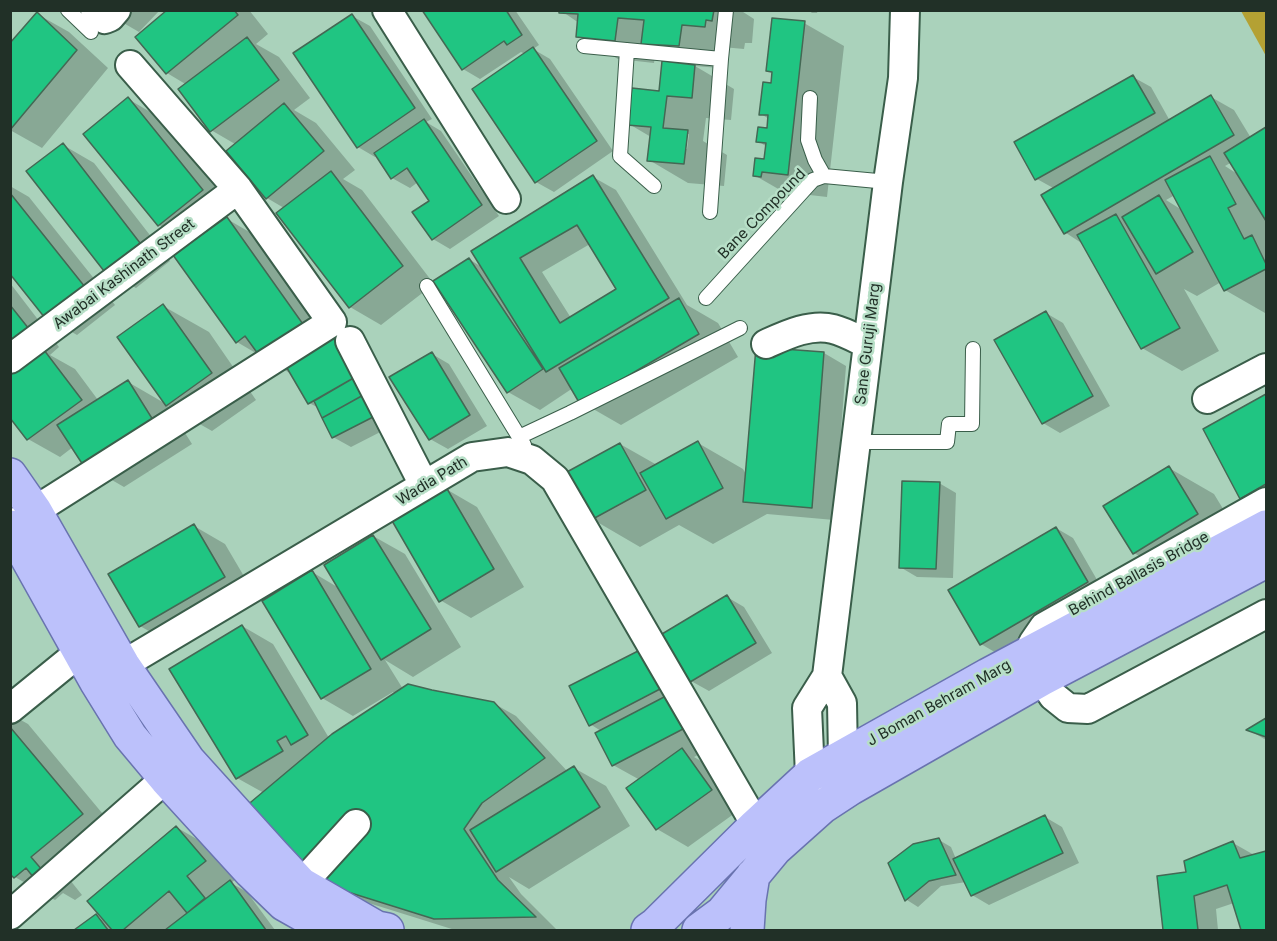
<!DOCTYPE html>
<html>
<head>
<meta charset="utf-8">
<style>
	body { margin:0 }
	#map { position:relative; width:1277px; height:941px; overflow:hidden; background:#aad2bb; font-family:Inter,sans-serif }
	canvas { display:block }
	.frame { position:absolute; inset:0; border:12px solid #213027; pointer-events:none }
</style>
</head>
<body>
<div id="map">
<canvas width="1277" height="941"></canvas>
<div class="frame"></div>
</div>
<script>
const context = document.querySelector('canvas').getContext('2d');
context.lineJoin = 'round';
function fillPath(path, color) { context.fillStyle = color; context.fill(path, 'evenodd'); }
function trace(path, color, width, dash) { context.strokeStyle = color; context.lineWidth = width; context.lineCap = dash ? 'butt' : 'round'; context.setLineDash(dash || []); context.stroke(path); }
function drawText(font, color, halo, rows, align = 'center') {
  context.font = font + ' Inter,sans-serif'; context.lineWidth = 5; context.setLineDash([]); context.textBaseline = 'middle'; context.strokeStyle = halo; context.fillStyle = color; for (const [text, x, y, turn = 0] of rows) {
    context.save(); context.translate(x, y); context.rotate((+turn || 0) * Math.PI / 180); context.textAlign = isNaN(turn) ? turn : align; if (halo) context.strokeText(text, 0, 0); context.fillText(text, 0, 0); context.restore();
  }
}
const green = new Path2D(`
	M 1241,11 L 1266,11 L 1266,56 Z`);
const shadow = new Path2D(`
	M 104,10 L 160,10 L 139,32 L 108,14 Z
	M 169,10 L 249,10 L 268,34 L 256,44 L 279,57 L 310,98 L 294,110 L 316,123 L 355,170 L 343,179 L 362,190 L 434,284 L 381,325 L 350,307 L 284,208 L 267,198 L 235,144 L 211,130 L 187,85 L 167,73 L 137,37 Z
	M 423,10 L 515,10 L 539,45 L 533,49 L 550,59 L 613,151 L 554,192 L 536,182 L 525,54 L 521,52 L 480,79 L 463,69 Z
	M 560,10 L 740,10 L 754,19 L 752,43 L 745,43 L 744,49 L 722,47 L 719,68 L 695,66 L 734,89 L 731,120 L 706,118 L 703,141 L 727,155 L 724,186 L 688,183 L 649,160 L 651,137 L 629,124 L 660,92 L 681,65 L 656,50 L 654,63 L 618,59 L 578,36 L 579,23 ZM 686,134 L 689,134 L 687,149 L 684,149 Z
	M 808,10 L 818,10 L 817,13 L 812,13 Z
	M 37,14 L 69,32 L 108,68 L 42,148 L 10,130 L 10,45 Z
	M 352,16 L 370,26 L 432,119 L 426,122 L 441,131 L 499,216 L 450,249 L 433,239 L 431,201 L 418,182 L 410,188 L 392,178 L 377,155 L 375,157 L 358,147 Z
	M 804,23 L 844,46 L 827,197 L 801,194 L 794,198 L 754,175 L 766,161 L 767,147 L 758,141 L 768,129 L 769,119 L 761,114 L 772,84 L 773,74 L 768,70 Z
	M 1133,77 L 1151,87 L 1170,121 L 1211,97 L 1234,110 L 1251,138 L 1266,129 L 1266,312 L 1265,313 L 1225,290 L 1221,282 L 1197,296 L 1184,289 L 1219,351 L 1182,371 L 1142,348 L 1083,244 L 1066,233 L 1043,196 L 1055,189 L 1037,179 ZM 1232,162 L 1239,175 L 1225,166 ZM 1175,195 L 1182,210 L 1166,200 Z
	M 128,99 L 159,117 L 233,208 L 205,232 L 206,233 L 227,219 L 258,237 L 329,333 L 346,343 L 394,425 L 351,447 L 333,437 L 319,408 L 309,403 L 293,375 L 237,342 L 192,244 L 159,225 Z
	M 63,145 L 94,163 L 170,261 L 136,288 L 105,270 Z
	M 593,177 L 616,190 L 687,305 L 718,323 L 738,357 L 621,425 L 581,402 L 573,388 L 540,410 L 508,392 L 469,259 L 483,268 ZM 590,244 L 618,290 L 571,318 L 542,272 Z
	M 10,186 L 29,197 L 115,305 L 77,335 L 46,317 L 10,271 Z
	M 10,283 L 59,347 L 50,355 L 75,369 L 98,400 L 128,382 L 166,404 L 163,306 L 209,332 L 256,400 L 212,431 L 168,406 L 192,444 L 124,487 L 84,464 L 73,447 L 60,457 L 28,439 L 10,415 Z
	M 1046,313 L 1063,323 L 1110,406 L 1060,433 L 1043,423 Z
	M 824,353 L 846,366 L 834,520 L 767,514 L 713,544 L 679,525 L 640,547 L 592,519 L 620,444 L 657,465 L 698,443 L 743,469 L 747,476 Z
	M 432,354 L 449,364 L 487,426 L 448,449 L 430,439 L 391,378 Z
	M 1266,396 L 1266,513 L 1241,498 L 1205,429 Z
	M 1169,468 L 1214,494 L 1242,540 L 1179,579 L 1134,553 Z
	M 939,483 L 956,493 L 953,578 L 917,577 L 900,567 Z
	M 446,489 L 477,507 L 524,587 L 471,618 L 440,600 Z
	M 194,526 L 225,544 L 255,595 L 172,644 L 140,626 Z
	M 1056,528 L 1073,538 L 1104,592 L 998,654 L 981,644 Z
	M 373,536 L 405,554 L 461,647 L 413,677 L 385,660 L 403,689 L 493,703 L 516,716 L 568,772 L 574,768 L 606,786 L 630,826 L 529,889 L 509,877 L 521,894 L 556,929 L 455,930 L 343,895 L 264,793 L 237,778 L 242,626 L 273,644 L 329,738 L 395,694 L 393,692 L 353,716 L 322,698 L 312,572 L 339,588 Z
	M 727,597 L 744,607 L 772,653 L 709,691 L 691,681 Z
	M 642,650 L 714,747 L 694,757 L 713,768 L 742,808 L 688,847 L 657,829 L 640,780 L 613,765 L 601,731 L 590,724 Z
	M 10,714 L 28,724 L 122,837 L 70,880 L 82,895 L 75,900 L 63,893 L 55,900 L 15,877 L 10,872 Z
	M 1266,720 L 1266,740 L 1249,730 Z
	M 1045,817 L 1062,827 L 1079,863 L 989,905 L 972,895 L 966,882 L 941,886 L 918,907 L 907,900 L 890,863 L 939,840 L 951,847 L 956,859 Z
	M 176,827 L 207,845 L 236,879 L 231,883 L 247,892 L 275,930 L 77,930 L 96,916 L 106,922 Z
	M 1233,843 L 1256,856 L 1266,853 L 1266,930 L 1243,930 L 1234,903 L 1216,909 L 1218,930 L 1165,930 L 1158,877 L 1187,873 Z`);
const building = new Path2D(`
	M 167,10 L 234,10 L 238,15 L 166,74 L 135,37 Z
	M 422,10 L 506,10 L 522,35 L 507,45 L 504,41 L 462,70 Z
	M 559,10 L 679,11 L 714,10 L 712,21 L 706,20 L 705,27 L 682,25 L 679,46 L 641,44 L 644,20 L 618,18 L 615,41 L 576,37 L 578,14 L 559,13 Z
	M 37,12 L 77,50 L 10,130 L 10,43 Z
	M 352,14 L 415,108 L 357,148 L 293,53 Z
	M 772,18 L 805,21 L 788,175 L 762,172 L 761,177 L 753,176 L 755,158 L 764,159 L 766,143 L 756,142 L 758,127 L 767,128 L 768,115 L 759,115 L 763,82 L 771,83 L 772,72 L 766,71 Z
	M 247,37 L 279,80 L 210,132 L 178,89 Z
	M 533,47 L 597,141 L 535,183 L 472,89 Z
	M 662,61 L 695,65 L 692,98 L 667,96 L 663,128 L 688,130 L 684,164 L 647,161 L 651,127 L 627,125 L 632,88 L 659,91 Z
	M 1133,75 L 1155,113 L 1035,180 L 1014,142 Z
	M 1211,95 L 1234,135 L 1064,234 L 1041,195 Z
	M 128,97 L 203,190 L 158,226 L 83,134 Z
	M 284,103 L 324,151 L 266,199 L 226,151 Z
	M 424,119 L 482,205 L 432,240 L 412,212 L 429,201 L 407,168 L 391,179 L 374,153 Z
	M 1266,127 L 1266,221 L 1224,153 Z
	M 63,143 L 140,243 L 104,271 L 26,171 Z
	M 1210,156 L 1236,204 L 1228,208 L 1244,239 L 1252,235 L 1266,264 L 1266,269 L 1224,291 L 1165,180 Z
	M 331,171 L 403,266 L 349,308 L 276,213 Z
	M 593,175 L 669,298 L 546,372 L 471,251 ZM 577,225 L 616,289 L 560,323 L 520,258 Z
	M 10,193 L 85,287 L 45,318 L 10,274 Z
	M 1159,195 L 1193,252 L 1156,274 L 1122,217 Z
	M 1116,214 L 1180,328 L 1141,349 L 1077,235 Z
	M 227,217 L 305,327 L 261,358 L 245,336 L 236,343 L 173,255 Z
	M 469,258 L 543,369 L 507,393 L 433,281 Z
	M 679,298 L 699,334 L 580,404 L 559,368 Z
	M 163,304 L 212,373 L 166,406 L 117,337 Z
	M 10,305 L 29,329 L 10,344 Z
	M 1046,311 L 1093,396 L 1042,424 L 994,340 Z
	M 329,331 L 357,376 L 308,404 L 280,356 Z
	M 756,347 L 824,352 L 812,508 L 743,502 Z
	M 44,350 L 82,400 L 27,440 L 10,418 L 10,374 Z
	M 432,352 L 470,415 L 429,440 L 389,377 Z
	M 357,376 L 367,393 L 322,418 L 314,401 Z
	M 128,380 L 153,420 L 83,465 L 57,425 Z
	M 367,393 L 377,415 L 332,438 L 322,418 Z
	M 1266,394 L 1266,484 L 1240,499 L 1203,429 Z
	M 698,441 L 723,488 L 666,519 L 640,473 Z
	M 620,443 L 646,490 L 591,520 L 565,473 Z
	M 1169,466 L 1198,514 L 1133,554 L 1103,506 Z
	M 902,481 L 940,482 L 936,569 L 899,568 Z
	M 446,487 L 494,569 L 439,602 L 391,519 Z
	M 194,524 L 225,577 L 139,627 L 108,574 Z
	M 1056,527 L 1088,582 L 980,645 L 948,590 Z
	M 373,535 L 431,629 L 381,660 L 324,565 Z
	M 312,570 L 371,669 L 321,699 L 262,601 Z
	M 727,595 L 756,643 L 690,682 L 662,634 Z
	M 242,625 L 308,735 L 291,745 L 286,736 L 277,741 L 283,751 L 236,779 L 169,669 Z
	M 642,649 L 662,688 L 589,726 L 569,686 Z
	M 408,684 L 432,690 L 494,702 L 545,758 L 482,803 L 464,829 L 498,880 L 536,917 L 434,919 L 319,883 L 245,807 L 332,734 Z
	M 666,696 L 683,729 L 612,766 L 595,733 Z
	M 1266,718 L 1266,737 L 1246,730 Z
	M 10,727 L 83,814 L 31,857 L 43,871 L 34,878 L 26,868 L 14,878 L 10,874 Z
	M 682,748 L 712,790 L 656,830 L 626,788 Z
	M 574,766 L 600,807 L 496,872 L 470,830 Z
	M 1045,815 L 1063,853 L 971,896 L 953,859 Z
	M 176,826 L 206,861 L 187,876 L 205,898 L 187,913 L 169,891 L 123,930 L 112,930 L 87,901 Z
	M 939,838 L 956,875 L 929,881 L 905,901 L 888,863 L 913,844 Z
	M 1233,841 L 1240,858 L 1266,851 L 1266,930 L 1241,930 L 1227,885 L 1194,896 L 1198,930 L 1163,930 L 1157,876 L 1186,872 L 1184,861 Z
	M 230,880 L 266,930 L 165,930 Z
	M 96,914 L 108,930 L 74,930 Z`);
const lane = new Path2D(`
	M 68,10 L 91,32
	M 584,46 L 721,59
	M 627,50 L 620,156 L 654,186
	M 810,98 L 808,140 L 815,160 L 824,176
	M 710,212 L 721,59 L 726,10
	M 427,286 L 524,445
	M 706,298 L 813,180 L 824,176 L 888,182
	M 519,437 L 570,413 L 740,328
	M 857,442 L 947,442 L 949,424 L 972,424 L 973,349`);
const street = new Path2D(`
	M 95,10 L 105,19 L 110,17 L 116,10
	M 387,10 L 506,199
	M 350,341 L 424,485
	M 766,344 C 786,335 811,323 833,329 C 845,332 857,339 868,344
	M 10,359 L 238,189
	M 1207,399 L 1266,368
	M 17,522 L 332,322 L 238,189 L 130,65
	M 1033,643 L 1044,627 L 1266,502
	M 104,676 L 472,457 L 508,452 L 532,460 L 555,479 L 756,825 L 770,843
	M 827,676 L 842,703 L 843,757 L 848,775
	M 1042,679 L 1053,696 L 1068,708 L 1088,709 L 1266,614
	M 10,709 L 80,652
	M 817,794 L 810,775 L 807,708 L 827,676 L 888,182 L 903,78 L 905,10
	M 287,900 L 356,824
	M 10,915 L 181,765`);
const primary = new Path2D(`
	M 10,475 L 35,511 L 123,665 L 188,760 L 273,854 L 301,884 L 377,928 L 387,930
	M 10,527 L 96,681 L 130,736 L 166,779 L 251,872 L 284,904 L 330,930
	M 648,930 L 655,925 L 756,825 L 810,775 L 988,675 L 1266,527
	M 699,930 L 722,913 L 775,849 L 822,807 L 851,788 L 1042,679 L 1266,561
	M 747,930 L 749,900 L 753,875`);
const streetNames = [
	["Bane Compound",762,214,-46],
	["Awabai Kashinath Street",124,274,-37],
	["Sane Guruji Marg",868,344,-83],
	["Wadia Path",432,481,-31],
	["Behind Ballasis Bridge",1139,574,-29],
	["J Boman Behram Marg",939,703,-29]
];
fillPath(green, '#b4a133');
fillPath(shadow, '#0003');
fillPath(building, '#20c582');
trace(building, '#446854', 1.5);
trace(lane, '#3a5e4a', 16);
trace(street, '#3a5e4a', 32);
trace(primary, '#6973af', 36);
trace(lane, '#fff', 14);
trace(street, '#fff', 28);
trace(primary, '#bcc1fb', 33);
drawText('15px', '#213027', '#b7dfc7', streetNames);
</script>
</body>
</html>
